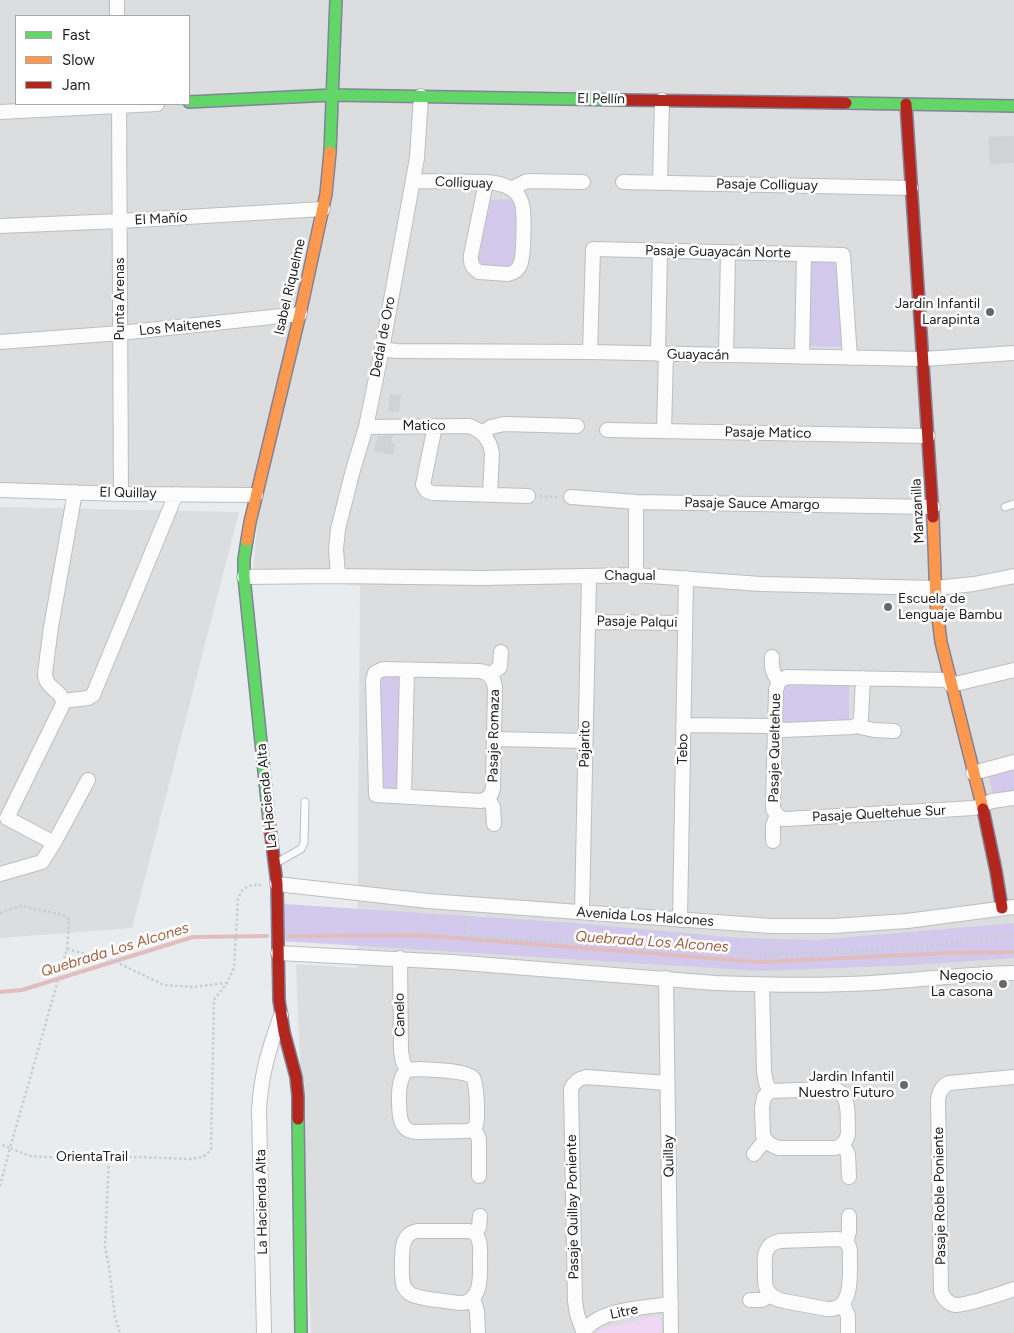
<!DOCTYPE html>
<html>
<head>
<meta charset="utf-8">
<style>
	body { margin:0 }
	#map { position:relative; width:1014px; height:1333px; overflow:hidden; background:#e9ecef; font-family:Figtree,sans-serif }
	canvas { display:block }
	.legend { position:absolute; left:15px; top:15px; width:175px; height:90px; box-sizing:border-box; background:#fff; border:1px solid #a6a6a6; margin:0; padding:6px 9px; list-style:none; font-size:15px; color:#212121 }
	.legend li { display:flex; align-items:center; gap:10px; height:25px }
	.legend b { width:25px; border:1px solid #a6a6a6 }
</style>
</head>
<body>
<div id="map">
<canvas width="1014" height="1333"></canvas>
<ul class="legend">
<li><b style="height:6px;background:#63d668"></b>Fast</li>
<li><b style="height:6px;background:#ff974d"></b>Slow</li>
<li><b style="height:6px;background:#b3261e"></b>Jam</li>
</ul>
</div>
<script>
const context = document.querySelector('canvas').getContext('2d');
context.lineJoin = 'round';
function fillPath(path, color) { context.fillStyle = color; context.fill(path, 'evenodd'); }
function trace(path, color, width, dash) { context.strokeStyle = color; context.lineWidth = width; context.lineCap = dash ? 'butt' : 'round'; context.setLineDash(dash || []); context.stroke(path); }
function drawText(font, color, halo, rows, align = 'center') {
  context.font = font + ' Figtree,sans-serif'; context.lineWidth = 5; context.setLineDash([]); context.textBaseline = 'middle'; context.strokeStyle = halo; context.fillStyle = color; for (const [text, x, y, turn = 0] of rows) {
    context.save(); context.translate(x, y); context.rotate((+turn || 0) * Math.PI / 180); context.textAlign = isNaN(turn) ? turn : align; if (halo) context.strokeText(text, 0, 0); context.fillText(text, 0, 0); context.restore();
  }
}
const residential = new Path2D(`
	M 0,0 L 1014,0 L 1014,1333 L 311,1333 L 296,964 L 357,968 L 360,586 L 253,572 L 260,495 L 0,485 ZM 16,16 L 189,16 L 189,104 L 16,104 Z
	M 0,507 L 239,512 L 132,928 L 0,938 Z`);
const grass = new Path2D(`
	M 517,199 L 514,267 L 476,264 L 486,200 Z
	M 808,259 L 839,260 L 844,347 L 805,346 Z
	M 378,675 L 402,675 L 402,791 L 378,791 Z
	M 780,685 L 849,686 L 849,725 L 779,723 Z
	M 1014,766 L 1014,792 L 993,795 L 988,771 Z
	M 284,904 L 574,923 L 740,938 L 817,940 L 1014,923 L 1014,958 L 914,965 L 762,971 L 281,941 Z`);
const park = new Path2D(`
	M 656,1316 L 661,1321 L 661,1333 L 597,1333 L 600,1330 Z`);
const stream = new Path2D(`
	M 288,936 L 418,935 L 760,962 L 951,953 L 1014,952
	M 0,992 L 22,990 L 193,937 L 267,936`);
const building = new Path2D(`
	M 1014,136 L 1014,163 L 990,164 L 988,137 Z
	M 390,394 L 401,395 L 399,412 L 388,411 Z
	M 393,435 L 391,443 L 395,444 L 393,455 L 373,451 L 378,436 Z`);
const path = new Path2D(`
	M 540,496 L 559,497
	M 0,913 L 21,906 L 63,915 L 69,919 L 67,949 L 10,1148 L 0,1144
	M 466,916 L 465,936 L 776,954 L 776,972
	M 67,949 L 114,961 L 164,985 L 193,987 L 226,983
	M 776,954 L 903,949 L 1014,935
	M 109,1156 L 105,1247 L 109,1267 L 115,1317 L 120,1333
	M 0,1186 L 10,1148 L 30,1156 L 67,1158 L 109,1156 L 191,1159 L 203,1157 L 211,1150 L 214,1000 L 227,983 L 234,968 L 238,899 L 243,889 L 252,885 L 261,885`);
const lane = new Path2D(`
	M 1005,507 L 1014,504
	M 276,863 L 301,849 L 304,843 L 305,802`);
const street = new Path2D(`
	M 117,0 L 117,16
	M 119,104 L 121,494
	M 0,112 L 157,104
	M 413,181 L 486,182 C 498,183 510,185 518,195 C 521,200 523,205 523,210 C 524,220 524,257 520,265 C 518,270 513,273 508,274 L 479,272 C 472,268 470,262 471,255 L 486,182
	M 623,182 L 911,188
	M 660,183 L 662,100
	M 513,190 L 517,186 L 527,181 L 583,182
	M 0,226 L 119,221 L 323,209
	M 0,342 L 120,333 L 300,314
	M 382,349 L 396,351 L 590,352 L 923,359 L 1014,353
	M 590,352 L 593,249 L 843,255 L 850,358
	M 658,354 L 660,250
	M 726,355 L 728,252
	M 802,357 L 804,254
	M 435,426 L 424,480 L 423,485 L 427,491 L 433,493 L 528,496
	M 366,427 L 469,426 C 482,430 490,440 492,453 L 490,495
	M 607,430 L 928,436
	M 664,431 L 666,354
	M 482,433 L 491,427 L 504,424 L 577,426
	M 0,490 L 121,494 L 256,495
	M 75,492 L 51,627 L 45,673 C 45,690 63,689 63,704 L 7,818 L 54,843 L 88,780
	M 571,497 L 636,502 L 933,507
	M 636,575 L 636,502
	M 338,576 L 336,549 L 338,529 L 353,470 L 366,427 L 382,349 L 417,158 L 421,96
	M 244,577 L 338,576 L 482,578 L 636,575 L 761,584 L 935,588 L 974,584 L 1014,576
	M 588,622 L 685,623
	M 772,657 C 771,666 772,674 779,681
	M 383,669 L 479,671 C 489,672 494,678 495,688 L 493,788 C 492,795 488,799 481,801 L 376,795 L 373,680 L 375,673 Z
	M 490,675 L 500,667 L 501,652
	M 779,681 L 787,677 L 950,680
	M 951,685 L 1014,670
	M 63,701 L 88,698 L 93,695 L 176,494
	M 683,725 L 770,726 L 784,730 L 853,727 L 859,724 L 861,718 L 863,678
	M 856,726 L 874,730 L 894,731
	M 494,739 L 585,741
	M 973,773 L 1014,762
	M 404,796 L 407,670
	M 488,798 L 493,807 L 494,824
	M 777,815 L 783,819 L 786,819 L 974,808 L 992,801 L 1014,798
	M 773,841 L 773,825 L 777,815 L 773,809 L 773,805 L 776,690 L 779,681
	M 0,874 L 42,862 L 54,843
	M 277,884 L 428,901 L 771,926 L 833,926 L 907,921 L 1014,907
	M 582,912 L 589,576
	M 680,920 L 686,578
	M 278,953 L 452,962 L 715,983 C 767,985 820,986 872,983 C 919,980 967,974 1014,973
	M 400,958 L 401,1051 L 403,1062 L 407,1070
	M 666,978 L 671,1333
	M 762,985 L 764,1072 L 766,1083 L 770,1091
	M 420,1069 C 431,1070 466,1070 473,1078 C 477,1082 478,1119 476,1125 C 475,1129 471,1130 467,1131 L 417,1132 C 411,1132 406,1130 403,1125 C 398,1118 398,1089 401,1081 C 402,1076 404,1073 407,1070 Z
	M 1014,1077 L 949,1083 C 942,1086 939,1092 938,1100 L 941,1291 C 943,1298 947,1303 955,1305 C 964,1306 1003,1293 1014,1289
	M 829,1089 C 852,1089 847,1117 848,1133 C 847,1141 843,1146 835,1148 L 778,1148 L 768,1143 L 763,1136 L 762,1108 L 764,1097 L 770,1091 Z
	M 474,1128 L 479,1139 L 479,1176
	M 842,1144 L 848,1154 L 849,1177
	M 754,1154 L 765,1140
	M 417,1231 L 469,1231 C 473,1232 477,1234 478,1238 C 481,1244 480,1252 480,1258 C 480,1274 483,1304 459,1303 C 448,1301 416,1299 409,1293 C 407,1291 405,1289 404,1287 C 401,1280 401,1246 405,1240 C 407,1234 412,1232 417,1231 Z
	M 475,1234 L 479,1227 L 480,1216
	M 838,1239 L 846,1241 L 849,1247 L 850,1250 C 849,1269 856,1311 827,1309 L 784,1301 C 777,1300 771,1296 767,1290 C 764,1284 765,1276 765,1270 C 764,1256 764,1244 780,1241 Z
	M 846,1241 L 849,1232 L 849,1216
	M 473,1299 L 477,1311 L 478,1333
	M 750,1300 L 762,1300 L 771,1295
	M 843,1304 L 848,1316 L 848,1333
	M 583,1331 L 577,1314 L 575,1301 L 571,1089 C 574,1082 578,1079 586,1077 L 667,1083
	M 264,1333 L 259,1110 C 261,1074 269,1049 281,1015
	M 583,1333 C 596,1309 646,1307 671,1304`);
const fast = new Path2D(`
	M 189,102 L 332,95 L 624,100
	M 846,103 L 1014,106
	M 330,152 L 336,0
	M 247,540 L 244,559 L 244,577 L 269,820
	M 298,1119 L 301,1333`);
const slow = new Path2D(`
	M 933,517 L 936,602 L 941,642 L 983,809
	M 247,540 L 250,522 L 300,314 L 326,194 L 330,152`);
const jam = new Path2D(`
	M 624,100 L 846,103
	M 906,104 L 933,517
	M 983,809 L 996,871 L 1002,908
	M 269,820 L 277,884 L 279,1000 L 284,1032 L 296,1077 L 298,1096 L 298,1119`);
const markers = [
	[990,312,5,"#676869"],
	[888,607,5,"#676869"],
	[1003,984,5,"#676869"],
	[904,1085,5,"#676869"]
];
const streetNames = [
	["El Pellín",601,99,1],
	["Colliguay",464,183,2],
	["Pasaje Colliguay",767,185,1],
	["El Mañío",161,219,-3],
	["Pasaje Guayacán Norte",718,252,1],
	["Isabel Riquelme",290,287,-77],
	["Punta Arenas",120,299,-90],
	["Los Maitenes",180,327,-6],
	["Dedal de Oro",383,337,-79],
	["Guayacán",698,355,1],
	["Matico",424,426],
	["Pasaje Matico",768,433,1],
	["El Quillay",128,493,1],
	["Pasaje Sauce Amargo",752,504,1],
	["Manzanilla",918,511,-93],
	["Chagual",630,576],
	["Pasaje Palqui",637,622,1],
	["Pasaje Romaza",494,736,-89],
	["Pajarito",585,744,-89],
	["Pasaje Queltehue",775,748,-89],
	["Tebo",683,749,-89],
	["La Hacienda Alta",267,796,-96],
	["Pasaje Queltehue Sur",879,814,-3],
	["Avenida Los Halcones",645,917,4],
	["Canelo",400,1015,-91],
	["Quillay",669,1156,-91],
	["OrientaTrail",92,1157],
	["Pasaje Roble Poniente",940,1196,-91],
	["La Hacienda Alta",262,1202,-91],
	["Pasaje Quillay Poniente",573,1207,-91],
	["Litre",624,1312,-12]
];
const poiNames = [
	["Jardin Infantil",980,304],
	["Larapinta",980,320],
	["Escuela de",898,599,"left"],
	["Lenguaje Bambu",898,615,"left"],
	["Negocio",993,976],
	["La casona",993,992],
	["Jardin Infantil",894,1077],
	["Nuestro Futuro",894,1093]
];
const waterNames = [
	["Quebrada Los Alcones",652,942,4],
	["Quebrada Los Alcones",115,950,-17]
];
fillPath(residential, '#dbddde');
fillPath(grass, '#d3c9ed');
fillPath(park, '#f0d7f6');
trace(stream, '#e2bdbd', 4);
fillPath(building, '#d0d3d6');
trace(lane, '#bcbebf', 9);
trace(street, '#bcbebf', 16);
trace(fast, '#80849a', 14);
trace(slow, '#80849a', 14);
trace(jam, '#80849a', 14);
trace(path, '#c2d0d0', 2.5, [2.5, 2.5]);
trace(lane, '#fcfcfd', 7);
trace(street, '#fcfcfd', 14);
trace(fast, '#63d668', 11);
trace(slow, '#ff974d', 11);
trace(jam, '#b3261e', 11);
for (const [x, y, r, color] of markers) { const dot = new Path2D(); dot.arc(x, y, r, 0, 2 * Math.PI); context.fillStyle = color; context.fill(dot); trace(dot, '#fff', 2); }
drawText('14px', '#212121', '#fff', streetNames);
drawText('14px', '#212121', '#fff', poiNames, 'right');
drawText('italic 15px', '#a36244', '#fff', waterNames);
</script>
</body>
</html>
